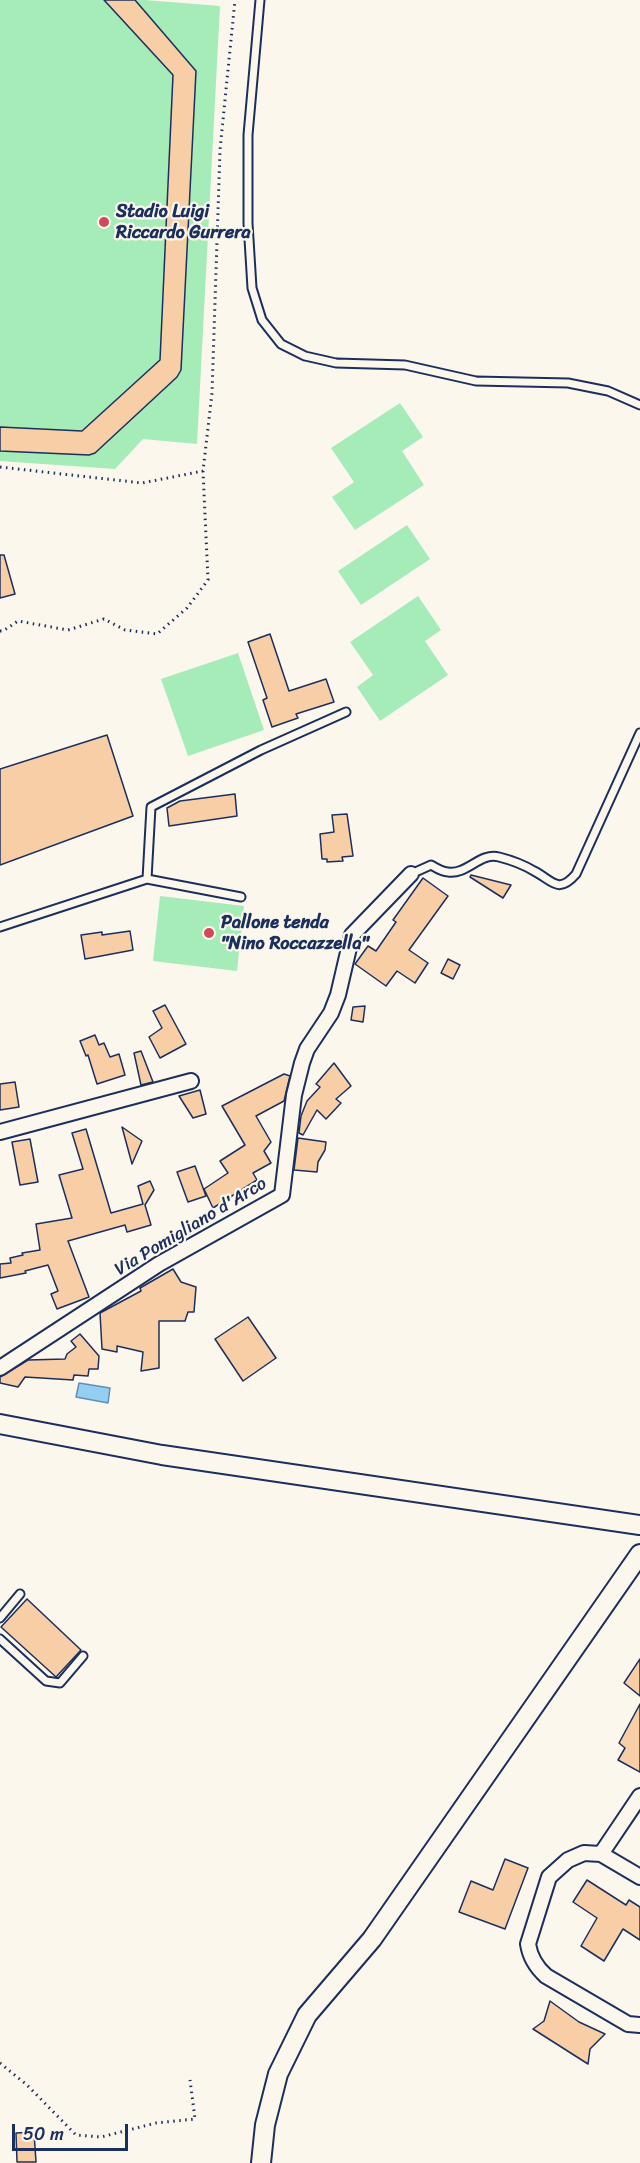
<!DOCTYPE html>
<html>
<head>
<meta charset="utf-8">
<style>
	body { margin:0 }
	#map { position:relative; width:640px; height:2163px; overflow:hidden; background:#fbf7ec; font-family:Sriracha,sans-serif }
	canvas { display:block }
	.scale { position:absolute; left:12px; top:2124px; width:116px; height:27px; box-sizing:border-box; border:3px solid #1b2f5e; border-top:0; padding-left:8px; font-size:18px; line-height:21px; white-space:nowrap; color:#1b2f5e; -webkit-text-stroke:4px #fbf7ec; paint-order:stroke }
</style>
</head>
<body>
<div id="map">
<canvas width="640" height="2163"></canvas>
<div class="scale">50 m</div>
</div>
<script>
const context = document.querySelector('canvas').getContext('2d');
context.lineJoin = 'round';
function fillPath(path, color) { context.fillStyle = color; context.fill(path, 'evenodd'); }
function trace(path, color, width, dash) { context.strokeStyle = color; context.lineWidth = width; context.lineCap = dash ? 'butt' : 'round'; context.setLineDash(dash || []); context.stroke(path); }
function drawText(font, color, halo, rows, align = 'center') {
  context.font = font + ' Sriracha,sans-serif'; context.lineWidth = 4.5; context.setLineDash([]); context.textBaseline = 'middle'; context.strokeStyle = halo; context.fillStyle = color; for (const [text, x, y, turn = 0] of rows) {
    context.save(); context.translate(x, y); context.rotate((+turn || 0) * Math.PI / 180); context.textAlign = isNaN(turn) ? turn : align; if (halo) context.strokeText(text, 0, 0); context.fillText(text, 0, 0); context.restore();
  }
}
const green = new Path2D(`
	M 0,0 L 145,0 L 220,6 L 197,444 L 143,439 L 115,469 L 0,461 Z
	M 400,403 L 423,437 L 402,451 L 424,485 L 355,530 L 332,497 L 354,482 L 331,448 Z
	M 407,525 L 430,559 L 361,605 L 338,571 Z
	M 418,596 L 441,630 L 425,641 L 448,675 L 380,721 L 357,687 L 373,675 L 350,642 Z
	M 238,653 L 264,730 L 188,756 L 161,679 Z
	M 160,896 L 244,906 L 237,971 L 153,961 Z`);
const water = new Path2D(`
	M 79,1383 L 110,1388 L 108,1403 L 76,1397 Z`);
const building = new Path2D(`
	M 104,0 L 135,0 L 196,71 L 181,370 L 177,377 L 95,453 L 89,455 L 0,451 L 0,427 L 82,431 L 160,360 L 173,75 Z
	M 0,555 L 4,555 L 15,594 L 0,598 Z
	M 270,634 L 289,691 L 326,679 L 334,702 L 296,714 L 298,718 L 272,727 L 263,700 L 267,698 L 248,642 Z
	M 107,735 L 133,816 L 0,865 L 0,769 Z
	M 235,794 L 237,816 L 169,826 L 167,808 L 180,801 Z
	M 347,814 L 353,856 L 342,857 L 343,861 L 327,862 L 327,859 L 322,859 L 320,834 L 334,832 L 332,815 Z
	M 471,875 L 511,885 L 503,898 L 470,877 Z
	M 423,878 L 448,896 L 409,950 L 428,963 L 415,983 L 397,971 L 386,986 L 355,964 L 368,946 L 376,951 L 396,922 L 393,920 Z
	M 130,931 L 133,950 L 85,959 L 81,935 L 102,932 L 102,935 Z
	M 448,959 L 460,965 L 453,979 L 441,973 Z
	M 165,1005 L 186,1044 L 160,1058 L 149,1037 L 162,1028 L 153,1011 Z
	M 365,1006 L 363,1022 L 351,1020 L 353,1007 Z
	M 95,1035 L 99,1045 L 104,1043 L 110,1057 L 119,1054 L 125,1075 L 97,1084 L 88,1055 L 86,1056 L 80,1041 Z
	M 141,1051 L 153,1082 L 141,1085 L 134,1053 Z
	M 334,1063 L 351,1086 L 336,1099 L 341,1103 L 326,1119 L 317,1110 L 303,1135 L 299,1133 L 301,1116 L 307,1101 L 320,1087 L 316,1084 Z
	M 284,1074 L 290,1076 L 284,1101 L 256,1116 L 271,1142 L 264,1151 L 271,1163 L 253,1173 L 257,1180 L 213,1208 L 204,1189 L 228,1173 L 220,1161 L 245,1145 L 222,1106 Z
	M 15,1082 L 19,1107 L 0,1110 L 0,1084 Z
	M 200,1090 L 206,1114 L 193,1118 L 179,1096 Z
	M 122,1127 L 142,1141 L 132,1164 Z
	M 86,1129 L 111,1213 L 143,1204 L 138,1186 L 150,1181 L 154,1190 L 145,1205 L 151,1225 L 127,1232 L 125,1225 L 68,1241 L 89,1297 L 57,1309 L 51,1294 L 58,1291 L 48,1265 L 25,1271 L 26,1273 L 0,1278 L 0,1264 L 11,1263 L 10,1258 L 23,1255 L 22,1253 L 40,1250 L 36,1224 L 72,1218 L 59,1175 L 83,1169 L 72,1133 Z
	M 298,1138 L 326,1142 L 325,1150 L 318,1162 L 317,1172 L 294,1170 Z
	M 30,1139 L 38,1182 L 20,1185 L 12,1142 Z
	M 195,1166 L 206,1196 L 188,1202 L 177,1172 Z
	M 173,1269 L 181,1282 L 196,1287 L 194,1312 L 188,1312 L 185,1321 L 159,1321 L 159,1368 L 141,1371 L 143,1352 L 117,1346 L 117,1352 L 102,1349 L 100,1313 L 141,1291 L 140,1288 Z
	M 248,1317 L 276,1358 L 243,1381 L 215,1339 Z
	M 80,1334 L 99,1356 L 98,1369 L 89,1369 L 88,1376 L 74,1375 L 73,1380 L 25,1377 L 18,1387 L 0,1383 L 0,1377 L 28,1360 L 65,1359 L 67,1354 L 76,1347 L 71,1341 Z
	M 27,1599 L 81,1650 L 56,1677 L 1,1627 Z
	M 640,1659 L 640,1696 L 624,1683 Z
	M 640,1704 L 640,1772 L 618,1760 L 625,1748 L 619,1743 Z
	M 505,1859 L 528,1868 L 505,1929 L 459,1912 L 471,1881 L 493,1890 Z
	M 587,1880 L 626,1905 L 629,1900 L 640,1907 L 640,1940 L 623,1929 L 604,1961 L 581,1946 L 597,1918 L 573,1902 Z
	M 550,2001 L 579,2022 L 605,2034 L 590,2049 L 588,2064 L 533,2029 L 544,2021 Z
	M 34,2132 L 36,2162 L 17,2162 L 16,2133 Z`);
const path = new Path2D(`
	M 0,467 L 142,483 L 203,471
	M 0,631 L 3,631 L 18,621 L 68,630 L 104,619 L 125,630 L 157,634 L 187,608 L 208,580 L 203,471 L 212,393 L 220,150 L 235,0
	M 0,2063 L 27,2085 L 76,2135 L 101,2137 L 156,2123 L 195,2119 L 190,2080`);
const lane = new Path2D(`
	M 260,0 L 248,135 L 248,223 L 252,288 L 262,320 L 281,344 L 305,356 L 336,363 L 405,365 L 476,381 L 568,383 L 608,391 L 640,405
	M 411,874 L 431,865 C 436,868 442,872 448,872 C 467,875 480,852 499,857 C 511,860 524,865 534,871 C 552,880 558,895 576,874 L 640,733
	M 147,879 L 241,897
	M 0,927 L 147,879 L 151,807 L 261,750 L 346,712
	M 0,1618 L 20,1594
	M 0,1639 L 46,1681 L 60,1683 L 83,1656`);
const street = new Path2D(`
	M 0,1132 L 191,1081
	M 0,1368 L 159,1264 L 282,1195 L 294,1095 L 302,1063 L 307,1049 L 331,1013 L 338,995 L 352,935 L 411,874
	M 601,1854 L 640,1796
	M 640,1877 L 601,1854 L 584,1853 L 568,1860 L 549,1877 L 528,1944 C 530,1957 536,1967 546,1976 L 628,2024 L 640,2025`);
const secondary = new Path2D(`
	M 0,1424 L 162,1455 L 640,1525
	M 261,2163 L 265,2125 L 278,2074 L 307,2015 L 372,1939 L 640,1554`);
const markers = [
	[104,222,6,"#d1495b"],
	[209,933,6,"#d1495b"]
];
const poiNames = [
	["Stadio Luigi",116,212],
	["Riccardo Gurrera",116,233],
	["Pallone tenda",221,923],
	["\"Nino Roccazzella\"",221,944]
];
const streetNames = [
	["Via Pomigliano d'Arco",191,1227,-31]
];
fillPath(green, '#a5ecb8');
fillPath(water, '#92cff3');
trace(water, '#628fb7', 1.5);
fillPath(building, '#f8cea7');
trace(building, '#1b2f5e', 1.5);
trace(lane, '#1b2f5e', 11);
trace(street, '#1b2f5e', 18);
trace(secondary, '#1b2f5e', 22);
trace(path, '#1b2f5e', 3, [1.5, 4.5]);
trace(lane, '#fbf7ec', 7);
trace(street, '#fbf7ec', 14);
trace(secondary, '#fbf7ec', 18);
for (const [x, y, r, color] of markers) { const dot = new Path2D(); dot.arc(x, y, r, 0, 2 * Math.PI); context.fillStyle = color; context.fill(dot); trace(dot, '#fbf7ec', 2); }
drawText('bold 18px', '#1b2f5e', '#fbf7ec', poiNames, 'left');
drawText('18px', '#1b2f5e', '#fbf7ec', streetNames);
</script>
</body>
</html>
